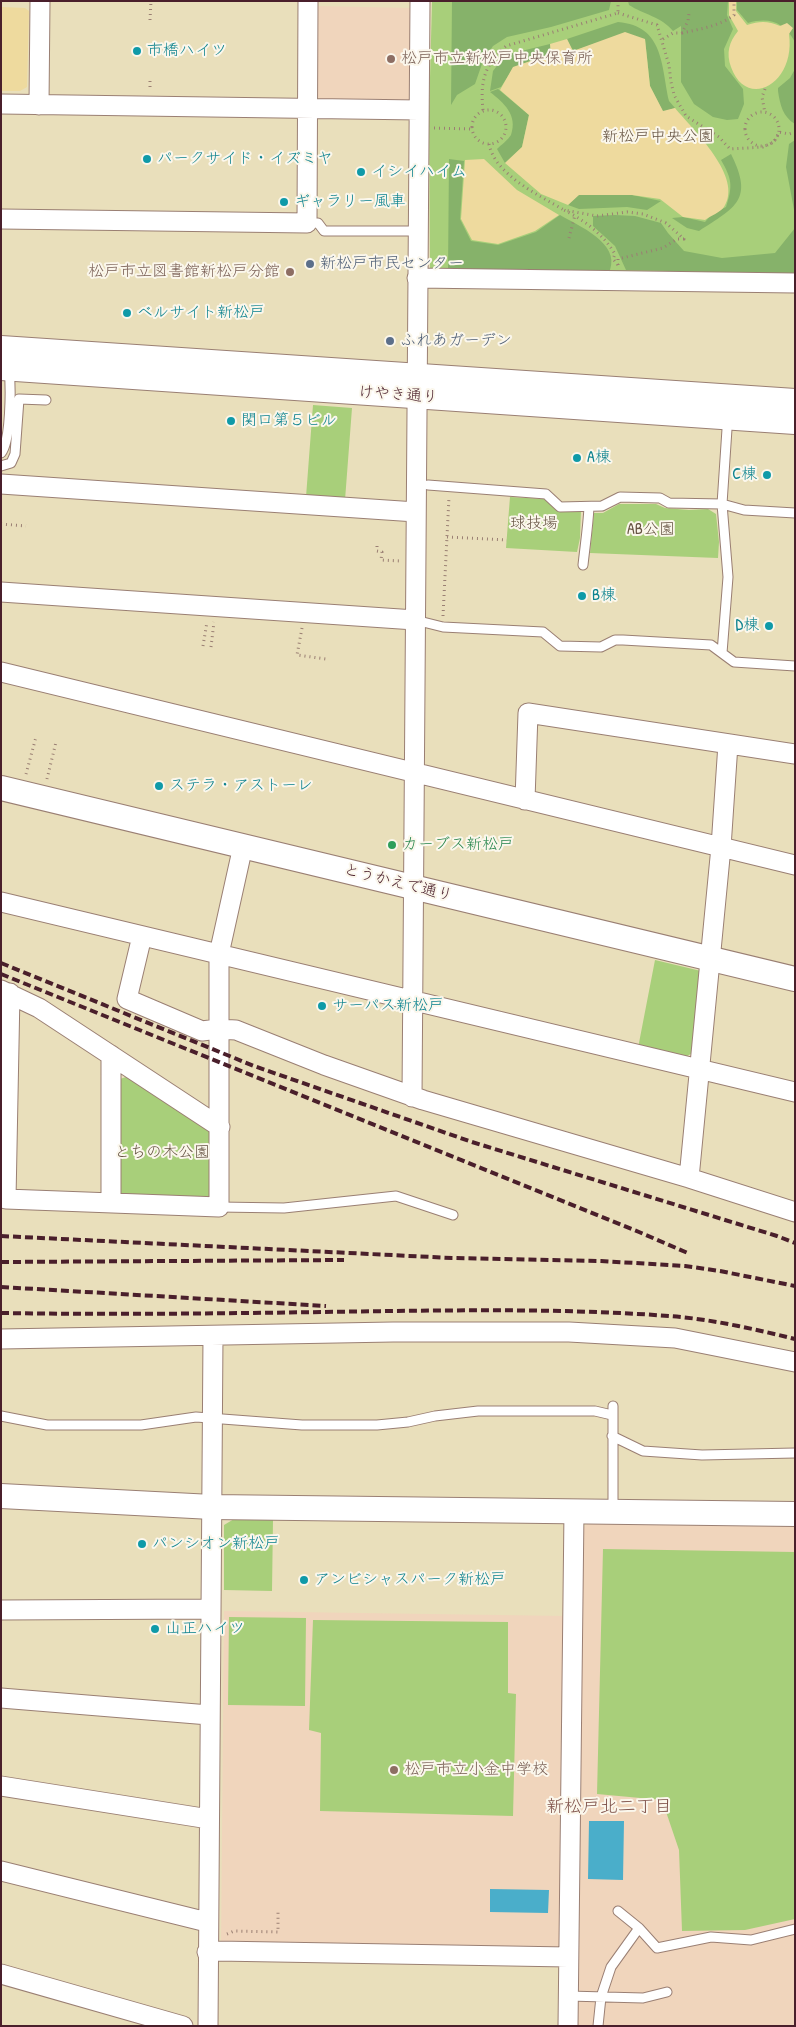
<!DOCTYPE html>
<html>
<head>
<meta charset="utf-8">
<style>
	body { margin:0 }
	#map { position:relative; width:796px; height:2027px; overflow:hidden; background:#e9dfbb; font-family:"Patrick Hand",sans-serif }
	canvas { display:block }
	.frame { position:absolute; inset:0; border:2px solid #4a1f2b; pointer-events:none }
</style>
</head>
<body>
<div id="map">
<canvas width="796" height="2027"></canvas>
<div class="frame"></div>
</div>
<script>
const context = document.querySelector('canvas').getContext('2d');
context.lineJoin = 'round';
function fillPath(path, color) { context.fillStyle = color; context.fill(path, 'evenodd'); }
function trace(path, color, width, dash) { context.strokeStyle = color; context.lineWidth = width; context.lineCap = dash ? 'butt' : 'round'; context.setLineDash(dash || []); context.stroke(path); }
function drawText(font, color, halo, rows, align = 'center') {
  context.font = font + ' "Patrick Hand","Klee One",sans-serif'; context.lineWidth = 4; context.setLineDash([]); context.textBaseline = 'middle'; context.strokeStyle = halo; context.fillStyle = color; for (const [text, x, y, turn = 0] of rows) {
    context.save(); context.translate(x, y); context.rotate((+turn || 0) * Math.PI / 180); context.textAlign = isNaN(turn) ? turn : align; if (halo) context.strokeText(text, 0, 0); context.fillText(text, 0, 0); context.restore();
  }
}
const built = new Path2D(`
	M 316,6 L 411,8 L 410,104 L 323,102 L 316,95 Z
	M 590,1521 L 795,1523 L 795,2026 L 576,2026 L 583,1528 Z
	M 224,1611 L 566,1616 L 563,1944 L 557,1949 L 221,1947 Z`);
const green = new Path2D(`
	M 432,1 L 795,1 L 795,275 L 430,271 L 429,116 Z
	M 313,405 L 352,408 L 345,500 L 306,497 Z
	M 510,497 L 544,499 L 559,510 L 581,510 L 580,538 L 577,552 L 506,548 Z
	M 619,504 L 656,504 L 665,508 L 689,510 L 708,509 L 716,514 L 719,542 L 718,558 L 590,553 L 594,513 L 603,513 Z
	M 655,960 L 701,971 L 694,1052 L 684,1058 L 638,1048 Z
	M 129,1076 L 210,1130 L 213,1194 L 209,1198 L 119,1195 L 120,1079 Z
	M 234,1519 L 273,1520 L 272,1591 L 224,1590 L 224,1525 Z
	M 603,1549 L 795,1552 L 795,1919 L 745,1930 L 682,1931 L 679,1850 L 662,1800 L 597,1794 Z
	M 229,1617 L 306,1618 L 305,1706 L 228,1705 Z
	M 313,1620 L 508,1622 L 508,1693 L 516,1694 L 513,1816 L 320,1811 L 321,1733 L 309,1730 Z`);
const forest = new Path2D(`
	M 452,1 L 611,1 L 609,10 L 551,27 L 507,37 L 493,46 L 483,61 L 475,84 L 457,95 L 451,105 Z
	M 628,1 L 728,1 L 727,15 L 733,29 L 724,49 L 725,66 L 743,89 L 744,104 L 738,119 L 727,120 L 713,117 L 694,104 L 681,82 L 681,26 L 673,31 C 662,17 643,14 629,5 Z
	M 737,1 L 795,1 L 795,42 C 784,22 769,17 748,23 L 737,10 Z
	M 618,22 C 664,26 661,65 669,101 L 675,108 L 663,112 L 650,86 L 645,39 L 607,40 L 573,51 L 567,39 Z
	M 550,44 L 551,54 L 514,67 L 501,87 L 490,91 L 493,71 L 505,55 Z
	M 795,69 L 795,124 C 783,117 780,105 778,91 L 778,88 L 790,78 Z
	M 498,89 L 529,115 L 522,147 L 505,163 L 497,149 C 501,145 508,140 511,135 C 518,115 504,103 490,92 Z
	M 795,140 L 795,215 L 786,167 L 789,144 Z
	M 731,154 C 754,200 736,207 699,231 L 687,228 L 672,218 L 683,217 L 705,222 L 712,214 L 726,207 C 733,186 732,179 721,160 Z
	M 449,159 L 464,161 L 460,219 L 471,241 L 498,245 L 536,232 L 560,215 C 579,226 620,243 610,270 L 448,271 Z
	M 599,193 L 632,195 L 661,201 L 647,210 L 627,207 L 579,209 L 568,205 L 578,195 Z
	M 615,215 L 635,216 L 661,223 L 668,233 L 684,251 L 722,258 L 775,253 L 795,228 L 795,274 L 626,270 L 615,246 L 593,226 L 593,216 Z`);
const sand = new Path2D(`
	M 729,1 L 736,1 L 736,11 L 747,25 C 760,21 768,21 780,26 L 787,23 L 793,28 L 789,34 C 796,85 746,110 731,67 C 726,53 729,42 738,31 L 729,15 Z
	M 1,7 L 25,8 L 29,11 L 27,87 L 20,91 L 1,91 Z
	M 625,32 L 645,39 L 650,86 L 663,111 L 675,108 C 693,130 744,177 724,207 C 721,212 710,216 705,220 L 683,217 L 660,199 L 632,195 L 579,195 L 568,205 L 541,194 L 505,163 L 522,147 L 529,115 L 500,90 L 513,67 L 551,54 L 550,44 L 567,39 L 573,51 Z
	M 484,159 L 517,190 L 559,215 L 535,231 L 498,244 L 472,240 L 461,219 L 465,160 Z`);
const water = new Path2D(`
	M 589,1821 L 624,1821 L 623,1880 L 588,1879 Z
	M 490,1889 L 549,1890 L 548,1913 L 490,1912 Z`);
const path = new Path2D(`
	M 618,13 L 657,25 L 669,65 L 671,82 L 674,95 L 686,116 L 719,137 L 730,149 L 763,147 L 774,142 L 779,132 L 789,134 L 795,132
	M 150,20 L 151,1
	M 682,33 C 700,29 720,26 734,15 L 734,1
	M 663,39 L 673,33 L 682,33 L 688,21 L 689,13
	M 150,81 L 150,91
	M 765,89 L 762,97 L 765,113
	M472 127a17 17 0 1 1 34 0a17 17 0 1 1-34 0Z
	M 483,110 C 480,82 484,65 506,46 L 618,13 L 618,1
	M745 129a17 17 0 1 1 34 0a17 17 0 1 1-34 0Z
	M 434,128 L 471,129
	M 489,144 C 495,175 539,195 564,210
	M 569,238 L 575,215
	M 618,265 L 618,259 L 663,248 L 677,239 L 684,239 L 666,223 L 643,214 L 627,212 L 597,216 L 564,210 C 584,220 603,234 615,254 L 613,259 L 618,265
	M 1,524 L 26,526
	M 447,537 L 507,540
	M 377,546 L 377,551 L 382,552 L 381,560 L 401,561
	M 443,616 L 449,497
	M 302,628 L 297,655 L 326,659
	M 203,646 L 207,622
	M 211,647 L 214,622
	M 26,774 L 36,737
	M 47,779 L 56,742
	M 227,1934 L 234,1931 L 278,1932 L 278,1911`);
const service = new Path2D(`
	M 307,223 L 318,223 L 324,231 L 411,231
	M 1,453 C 11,441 11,387 9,370
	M 1,466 L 11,463 L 15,454 L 19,399 L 46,400
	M 428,485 L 546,494 L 560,507 L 602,506 L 620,497 L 660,498 L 669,503 L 722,504 L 744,510 L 795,513
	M 583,565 C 585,546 588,527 589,507
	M 415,620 L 443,627 L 543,632 L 560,646 L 601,647 L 615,640 L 623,640 L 711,645 L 734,662 L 795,666
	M 722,653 L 728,577 L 722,504 L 727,429
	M 219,1207 L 284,1208 L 396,1196 L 453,1215
	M 613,1406 L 613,1511
	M 1,1416 L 47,1425 L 141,1425 L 196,1417 L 302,1425 L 377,1425 L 408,1422 L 435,1416 L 478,1411 L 595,1411 L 612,1415
	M 612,1436 L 643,1451 L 702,1455 L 795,1453
	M 618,1911 L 639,1928 L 657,1948 L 711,1937 L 751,1940 L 795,1929
	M 568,1996 L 643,1998 L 667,1992
	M 598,2026 L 601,1997 L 611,1967 L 639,1928`);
const minor = new Path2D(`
	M 1,104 L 419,110
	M 39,105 L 40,1
	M 1,219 L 307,223 L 308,1
	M 417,278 L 795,283
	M 1,484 L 416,512
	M 1,592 L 415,620
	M 1,672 L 795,865
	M 525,800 L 528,713 L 795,754
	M 1,902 L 795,1092
	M 142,936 L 127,999 L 202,1031 L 218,1029 L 236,1030 L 324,1065 L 423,1100 L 689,1178 L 795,1212
	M 1,990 L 39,1008 L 220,1127
	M 10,993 L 6,1199 L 219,1207 L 219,954 L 243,846
	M 111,1055 L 111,1203
	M 412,1097 L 420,1
	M 689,1178 L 721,847 L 728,744
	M 1,1339 L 393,1332 L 569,1332 L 675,1338 L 795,1362
	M 1,1610 L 210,1609
	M 1,1698 L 209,1715
	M 1,1786 L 209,1819
	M 1,1871 L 207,1922
	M 207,1952 L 217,1951 L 568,1957
	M 1,1974 L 183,2026
	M 208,2026 L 213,1336
	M 568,2026 L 574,1511`);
const tertiary = new Path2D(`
	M 1,348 L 795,401
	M 1,368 L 795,422
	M 1,788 L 795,979
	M 1,1496 L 212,1507 L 795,1514`);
const rail = new Path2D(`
	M 1,963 L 254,1066 L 472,1142 L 777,1236 L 795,1243
	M 1,974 L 639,1232 L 690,1254
	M 1,1236 L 452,1258 L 601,1261 L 685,1266 L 720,1271 L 795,1286
	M 1,1262 L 344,1260
	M 1,1287 L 326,1306
	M 1,1313 C 131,1315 260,1313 389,1311 C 482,1310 576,1309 669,1316 C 711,1319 754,1329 795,1339`);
const markers = [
	[137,51,5,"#0f9aa8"],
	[391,59,5,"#8d6e63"],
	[147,159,5,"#0f9aa8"],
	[361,172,5,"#0f9aa8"],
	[284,202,5,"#0f9aa8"],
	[310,264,5,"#5c6f8a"],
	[290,272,5,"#8d6e63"],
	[127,313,5,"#0f9aa8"],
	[390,341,5,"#5c6f8a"],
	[231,421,5,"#0f9aa8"],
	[577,458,5,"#0f9aa8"],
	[767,475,5,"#0f9aa8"],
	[582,596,5,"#0f9aa8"],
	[769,626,5,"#0f9aa8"],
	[159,786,5,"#0f9aa8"],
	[392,845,5,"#2e9e5b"],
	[322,1006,5,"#0f9aa8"],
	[142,1544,5,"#0f9aa8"],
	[304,1580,5,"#0f9aa8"],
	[155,1629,5,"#0f9aa8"],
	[394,1770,5,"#8d6e63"]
];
const cultureNames = [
	["市橋ハイツ",147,51],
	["パークサイド・イズミヤ",157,159],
	["イシイハイム",371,172],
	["ギャラリー風車",294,202],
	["ベルサイト新松戸",137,313],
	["関口第５ビル",241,421],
	["A棟",587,458],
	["C棟",757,475,"right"],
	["B棟",592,596],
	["D棟",759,626,"right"],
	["ステラ・アストーレ",169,786],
	["サーパス新松戸",332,1006],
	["パンシオン新松戸",152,1544],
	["アンビシャスパーク新松戸",314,1580],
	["山正ハイツ",165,1629]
];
const educationNames = [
	["松戸市立新松戸中央保育所",401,59],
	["松戸市立図書館新松戸分館",280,272,"right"],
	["松戸市立小金中学校",404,1770]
];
const parkNames = [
	["新松戸中央公園",658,137],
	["球技場",534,524],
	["AB公園",651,530],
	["とちの木公園",162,1153]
];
const serviceNames = [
	["新松戸市民センター",320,264],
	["ふれあガーデン",400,341]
];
const streetNames = [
	["けやき通り",398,395,4],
	["とうかえで通り",398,883,14]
];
const leisureNames = [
	["カーブス新松戸",402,845]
];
const neighbourhoodNames = [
	["新松戸北二丁目",609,1807]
];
fillPath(built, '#f0d5bc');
fillPath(green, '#a8cf7a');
fillPath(forest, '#86b26a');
fillPath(sand, '#eeda9e');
fillPath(water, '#4aaeca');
trace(service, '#9a7f73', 11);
trace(minor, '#9a7f73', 21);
trace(tertiary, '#9a7f73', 26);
trace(path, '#9a7f73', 3, [1, 4]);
trace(service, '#fff', 9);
trace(minor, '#fff', 19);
trace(tertiary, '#fff', 24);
trace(rail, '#4a1f2b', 4, [8, 4]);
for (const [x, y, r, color] of markers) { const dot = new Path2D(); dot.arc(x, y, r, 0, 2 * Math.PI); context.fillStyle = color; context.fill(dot); trace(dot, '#fbf7ec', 2); }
drawText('16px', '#0d838f', '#fbf7ec', cultureNames, 'left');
drawText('16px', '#785e54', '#fbf7ec', educationNames, 'left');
drawText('16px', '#665443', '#fbf7ec', parkNames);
drawText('16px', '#4e5e75', '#fbf7ec', serviceNames, 'left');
drawText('16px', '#4a1f2b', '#fbf7ec', streetNames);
drawText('16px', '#27864d', '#fbf7ec', leisureNames, 'left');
drawText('18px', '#7f524a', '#fbf7ec', neighbourhoodNames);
</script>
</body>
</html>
